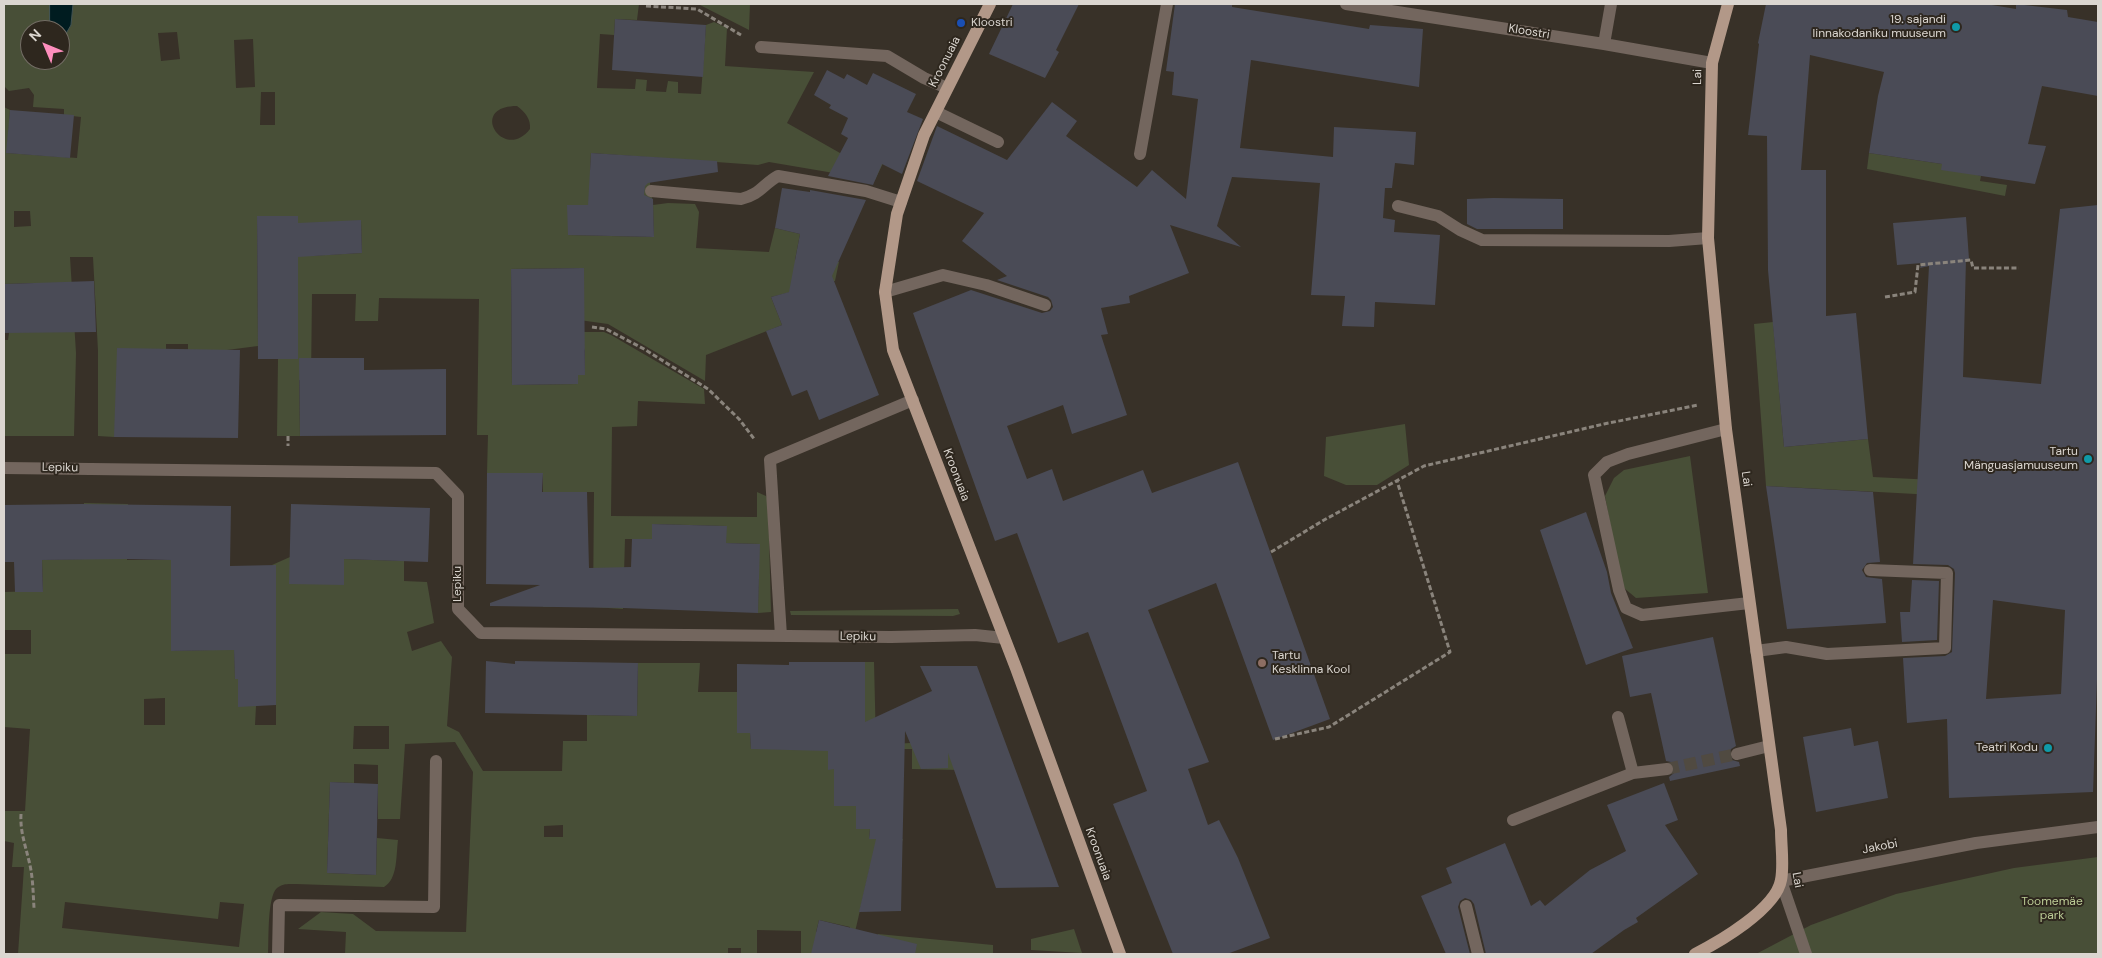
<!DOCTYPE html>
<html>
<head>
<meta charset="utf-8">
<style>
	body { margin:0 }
	#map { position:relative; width:2102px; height:958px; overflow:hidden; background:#383128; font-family:"DM Sans",sans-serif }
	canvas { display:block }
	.frame { position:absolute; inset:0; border:5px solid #dbd6d0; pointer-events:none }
	.north { position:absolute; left:20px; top:20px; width:50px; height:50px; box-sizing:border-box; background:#2e271e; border:1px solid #736d65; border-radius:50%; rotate:315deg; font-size:14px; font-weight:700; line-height:20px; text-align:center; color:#dbd6d0 }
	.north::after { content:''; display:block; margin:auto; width:18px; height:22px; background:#fe8ebd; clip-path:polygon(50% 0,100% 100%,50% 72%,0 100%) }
</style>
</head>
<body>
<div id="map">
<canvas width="2102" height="958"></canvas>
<div class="frame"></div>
<div class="north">N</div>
</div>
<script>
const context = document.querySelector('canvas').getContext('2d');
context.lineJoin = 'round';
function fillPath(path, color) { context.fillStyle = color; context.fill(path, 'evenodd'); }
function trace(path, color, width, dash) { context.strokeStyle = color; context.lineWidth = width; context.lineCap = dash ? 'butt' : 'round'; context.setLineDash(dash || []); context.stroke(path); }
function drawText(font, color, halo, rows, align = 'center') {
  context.font = font + ' "DM Sans",sans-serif'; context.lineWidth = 4; context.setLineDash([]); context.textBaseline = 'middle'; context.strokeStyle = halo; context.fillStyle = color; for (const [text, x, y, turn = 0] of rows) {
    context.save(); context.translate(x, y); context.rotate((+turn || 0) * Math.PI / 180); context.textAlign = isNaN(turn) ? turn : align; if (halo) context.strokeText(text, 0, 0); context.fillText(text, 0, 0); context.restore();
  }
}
const green = new Path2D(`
	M 4,4 L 50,4 L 50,30 L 30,30 L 30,60 L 60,60 L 60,44 L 71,25 L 73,4 L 639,4 L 637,20 L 615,19 L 614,35 L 600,34 L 597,88 L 635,89 L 636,79 L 647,80 L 646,91 L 666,92 L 668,81 L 678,82 L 678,93 L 701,94 L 706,25 L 714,22 L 727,28 L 725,66 L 814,72 L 787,123 L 840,153 L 886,157 L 875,180 L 769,162 L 758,165 L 591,153 L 590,171 L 649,176 L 653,205 L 668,203 L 695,204 L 699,212 L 696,248 L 769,252 L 775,228 L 800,234 L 795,260 L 839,262 L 835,281 L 771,297 L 782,325 L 706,355 L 705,381 L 608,324 L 579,320 L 584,299 L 584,274 L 578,274 L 579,268 L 511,269 L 512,385 L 577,384 L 578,375 L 585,375 L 585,351 L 578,332 L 604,332 L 611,335 L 704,389 L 705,404 L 638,401 L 637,426 L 612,427 L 611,516 L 757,517 L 757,492 L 766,496 L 768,500 L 771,612 L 758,613 L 759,544 L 726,543 L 726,526 L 652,524 L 652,539 L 625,539 L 623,609 L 593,607 L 594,492 L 576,492 L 574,607 L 543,607 L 543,474 L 487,473 L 488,435 L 477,435 L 479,299 L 379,298 L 378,321 L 355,321 L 356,294 L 312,294 L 311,380 L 299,380 L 300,436 L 277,436 L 278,359 L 298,359 L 297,216 L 257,216 L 258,346 L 227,350 L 188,368 L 188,344 L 166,344 L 166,368 L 114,437 L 98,436 L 98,351 L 93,257 L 70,257 L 76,353 L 74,436 L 4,436 L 4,340 L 8,340 L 9,333 L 33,283 L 4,284 L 4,107 L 10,110 L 7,153 L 77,158 L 81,117 L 64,115 L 64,109 L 33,107 L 34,95 L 29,88 L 9,91 L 4,86 ZM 177,32 L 180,59 L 161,61 L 158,33 ZM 253,39 L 255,87 L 236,88 L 234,40 ZM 261,92 L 275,92 L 275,125 L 260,125 ZM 517,106 C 525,112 531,119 530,129 C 504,163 467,106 517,106 ZM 568,205 L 653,205 L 654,237 L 568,235 ZM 14,211 L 30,211 L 31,226 L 14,227 ZM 361,221 L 362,253 L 307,256 Z
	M 681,4 L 750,4 L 749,30 L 700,5 Z
	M 1869,153 L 1942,164 L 1981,176 L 1980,181 L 2007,185 L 2005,196 L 1867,169 Z
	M 1773,322 L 1784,447 L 1868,439 L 1873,477 L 1955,481 L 1953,496 L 1766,486 L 1754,324 Z
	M 1405,424 L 1409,465 L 1377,485 L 1346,485 L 1324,476 L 1326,437 Z
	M 1690,456 L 1708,593 L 1636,598 L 1624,588 L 1619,571 L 1605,496 L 1614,478 L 1624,470 Z
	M 84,503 L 128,504 L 127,560 L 173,560 L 231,626 L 234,627 L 235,679 L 238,679 L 256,706 L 255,725 L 276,725 L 276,571 L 272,565 L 290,557 L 344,585 L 344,559 L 404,561 L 404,581 L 427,582 L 434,623 L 407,632 L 412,651 L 441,641 L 452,657 L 447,726 L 459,732 L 483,771 L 562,771 L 563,741 L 587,741 L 587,715 L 637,716 L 638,663 L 700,663 L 698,692 L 737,692 L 737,732 L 750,733 L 751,749 L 770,749 L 865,662 L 874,662 L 876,745 L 910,743 L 945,721 L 960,770 L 912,769 L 912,749 L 828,749 L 828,769 L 834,769 L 834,806 L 856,806 L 856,829 L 870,829 L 869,839 L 903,839 L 892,872 L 870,867 L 852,945 L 874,950 L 878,934 L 993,945 L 993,954 L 826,954 L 823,952 L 821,954 L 801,954 L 801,931 L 757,930 L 757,954 L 741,954 L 741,948 L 728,948 L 728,954 L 345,954 L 346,932 L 298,929 L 321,912 L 353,914 L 376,931 L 466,932 L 473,772 L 455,742 L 405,744 L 400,819 L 378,819 L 378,765 L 354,764 L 354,783 L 330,782 L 327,873 L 376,875 L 377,838 L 398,840 C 396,855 398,879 384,887 L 296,884 C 289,884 283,883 277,888 C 267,897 269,940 268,954 L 18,954 L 24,867 L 12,867 L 14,843 L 4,841 L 4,811 L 25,811 L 30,729 L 4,727 L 4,654 L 31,654 L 31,630 L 4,630 L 4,592 L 43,591 L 42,560 L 85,559 ZM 210,612 L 211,650 L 171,651 L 171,613 ZM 165,698 L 165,725 L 144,725 L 144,699 ZM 354,726 L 389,726 L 389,749 L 353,749 ZM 563,825 L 563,837 L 544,837 L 544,826 ZM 65,902 L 218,919 L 220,902 L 244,904 L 239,947 L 62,928 ZM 819,920 L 850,927 L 848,940 L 816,932 Z
	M 958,609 L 960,614 L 953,616 L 791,615 L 790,611 Z
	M 2098,857 L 2098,954 L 1756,954 L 1811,925 L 1896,894 L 2014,868 Z
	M 1074,929 L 1082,953 L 1031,950 L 1031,939 Z`);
const water = new Path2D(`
	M 50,4 L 73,4 L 71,25 L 60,44 L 60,30 L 50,30 Z`);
const building = new Path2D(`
	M 1013,4 L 1079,4 L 1056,50 L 1059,52 L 1045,78 L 989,54 Z
	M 1175,4 L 1232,4 L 1232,7 L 1369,29 L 1370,25 L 1423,29 L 1419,87 L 1251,60 L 1240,148 L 1333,157 L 1334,127 L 1416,132 L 1414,165 L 1395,163 L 1392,188 L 1385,188 L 1383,218 L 1395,220 L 1394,232 L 1440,235 L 1435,305 L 1375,302 L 1374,327 L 1342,326 L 1345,296 L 1311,295 L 1320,183 L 1232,177 L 1217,226 L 1241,247 L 1170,225 L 1189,273 L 1129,296 L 1130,303 L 1101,308 L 1108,334 L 1101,335 L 1127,415 L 1072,434 L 1063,405 L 1007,426 L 1027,479 L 1052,469 L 1063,501 L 1143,470 L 1152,493 L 1238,462 L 1330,719 L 1273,740 L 1216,583 L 1148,610 L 1209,762 L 1188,769 L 1208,825 L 1219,820 L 1238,858 L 1270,938 L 1227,954 L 1173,954 L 1113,804 L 1147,791 L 1088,632 L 1058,643 L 1017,533 L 995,541 L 913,313 L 971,290 L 1042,313 L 1050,311 L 1053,307 L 1051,300 L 1048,297 L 997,280 L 1007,276 L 962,241 L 984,213 L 917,181 L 937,126 L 1007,160 L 1052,102 L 1077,121 L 1066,136 L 1137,187 L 1152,170 L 1186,199 L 1198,99 L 1172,95 L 1174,72 L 1166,71 Z
	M 1766,4 L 1986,4 L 2016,9 L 2016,4 L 2067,10 L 2068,17 L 2098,22 L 2098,96 L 2042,86 L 2028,144 L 2046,146 L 2035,184 L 1941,170 L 1942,164 L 1869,153 L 1878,96 L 1884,72 L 1810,55 L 1801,170 L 1826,170 L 1826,316 L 1856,313 L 1868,439 L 1784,447 L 1768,270 L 1767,136 L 1748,135 L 1759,44 L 1758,43 Z
	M 615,19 L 706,25 L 703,77 L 612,70 Z
	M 827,70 L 844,79 L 847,74 L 867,85 L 873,73 L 916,94 L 907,112 L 923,119 L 902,174 L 882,164 L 873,185 L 828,176 L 848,138 L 841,134 L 848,118 L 829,108 L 831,105 L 814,95 Z
	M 10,110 L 74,115 L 70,158 L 6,153 Z
	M 591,153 L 717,161 L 718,172 L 648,183 L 645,186 L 644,195 L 653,199 L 654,237 L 568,235 L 567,205 L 588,205 Z
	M 782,188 L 810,192 L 810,190 L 866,200 L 832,276 L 879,395 L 819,420 L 807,390 L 792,396 L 766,331 L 782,325 L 771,297 L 789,292 L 800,234 L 775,228 Z
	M 1493,198 L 1563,199 L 1563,229 L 1477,229 L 1467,224 L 1467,199 Z
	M 2098,205 L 2098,652 L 2093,792 L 1949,798 L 1947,719 L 1907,723 L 1903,658 L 1945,656 L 1952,652 L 1955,573 L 1954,569 L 1948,565 L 1913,564 L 1929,266 L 1920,268 L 1922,263 L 1897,265 L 1893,223 L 1966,217 L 1969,259 L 1966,259 L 1963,377 L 2041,384 L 2060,209 ZM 1993,600 L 2065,610 L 2061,694 L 1986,699 Z
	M 257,216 L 298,216 L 298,223 L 361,220 L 362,253 L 298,257 L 298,359 L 258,359 Z
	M 584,268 L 585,375 L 578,375 L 578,384 L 512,385 L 511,269 Z
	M 94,281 L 96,332 L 4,333 L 4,284 Z
	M 117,348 L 240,350 L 238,438 L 114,437 Z
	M 299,358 L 364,358 L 364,370 L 446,369 L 446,435 L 300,436 Z
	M 487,473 L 543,473 L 542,492 L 587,492 L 589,568 L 631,567 L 632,539 L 652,539 L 652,524 L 727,526 L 726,543 L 760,544 L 758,613 L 623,608 L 490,606 L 490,603 L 540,585 L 486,584 Z
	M 1766,486 L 1873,492 L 1880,562 L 1867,563 L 1862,570 L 1866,577 L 1882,579 L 1886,623 L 1787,629 Z
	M 82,504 L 231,506 L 230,566 L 276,565 L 276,705 L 238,707 L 238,679 L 235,679 L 234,650 L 171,651 L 171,560 L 127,559 L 42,560 L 43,592 L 15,592 L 14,562 L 4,562 L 4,505 Z
	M 291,504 L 430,508 L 428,562 L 344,559 L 344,585 L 289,584 Z
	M 1586,512 L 1607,572 L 1611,593 L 1633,648 L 1586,665 L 1540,530 Z
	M 1912,580 L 1939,581 L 1937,640 L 1902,642 L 1900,612 L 1910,612 Z
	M 1713,637 L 1736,746 L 1731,749 L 1729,755 L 1732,760 L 1739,762 L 1740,766 L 1670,781 L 1669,777 L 1674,773 L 1675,768 L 1671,762 L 1666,761 L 1651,693 L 1630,697 L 1622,656 Z
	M 486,661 L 515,664 L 515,661 L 638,663 L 637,716 L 485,713 Z
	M 789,662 L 865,662 L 865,722 L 932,691 L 920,666 L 977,666 L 1059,887 L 996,888 L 948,753 L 948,768 L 921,769 L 905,731 L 901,911 L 859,912 L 876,839 L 869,839 L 870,829 L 856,829 L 856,806 L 834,806 L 834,769 L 828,770 L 828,751 L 751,749 L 750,733 L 737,733 L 737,664 L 789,665 Z
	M 1851,728 L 1854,746 L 1878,741 L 1888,798 L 1816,812 L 1803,737 Z
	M 330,782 L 378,784 L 376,875 L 327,873 Z
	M 1664,783 L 1678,820 L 1665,825 L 1698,874 L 1636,918 L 1638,922 L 1624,930 L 1591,954 L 1486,954 L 1474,904 L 1471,900 L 1465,898 L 1460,901 L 1458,907 L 1470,954 L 1446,954 L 1421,896 L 1452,883 L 1446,868 L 1505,843 L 1531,906 L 1540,900 L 1545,906 L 1590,870 L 1626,851 L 1607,805 Z
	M 819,920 L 917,944 L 915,954 L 811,954 Z`);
const minorTunnel = new Path2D(`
	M 1667,769 L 1737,754`);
const path = new Path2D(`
	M 646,6 L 697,9 L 741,35
	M 1885,297 L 1915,292 L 1918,265 L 1971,260 L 1973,268 L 2019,268
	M 592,327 L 606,329 L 644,349 L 708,389 L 739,419 L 755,440
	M 288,436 L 288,446
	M 1271,552 L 1324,520 L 1424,466 L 1604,424 L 1698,405
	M 1275,739 L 1329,727 L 1450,652 L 1397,481
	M 21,814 C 20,831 25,844 29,861 C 33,876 33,892 34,908`);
const minor = new Path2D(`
	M 1346,4 L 1604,44 L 1712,63
	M 1604,44 L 1611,4
	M 761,47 L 887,56 L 924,78 L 947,88
	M 936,112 L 998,142
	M 1140,154 L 1167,4
	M 651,191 L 741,199 C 761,194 762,185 778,176 L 866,191 L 901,202
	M 1398,206 L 1438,216 L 1460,230 L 1482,240 L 1669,241 L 1708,238
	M 885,292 L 943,275 L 986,285 L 1045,305
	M 1726,429 L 1628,454 L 1607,462 L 1594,475 L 1619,590 L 1626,608 L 1642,615 L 1749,603
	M 4,468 L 436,473 L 458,496 L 458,609 L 481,633 L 891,637 L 975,635 L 1004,638
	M 781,636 L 770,460 L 913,400
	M 1756,651 L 1786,647 L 1827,654 L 1945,648 L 1947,573 L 1870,570
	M 1618,717 L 1633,773
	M 1737,754 L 1769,746
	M 1513,820 L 1633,773 L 1667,769
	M 1466,906 L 1478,954
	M 278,954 L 279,905 L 434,907 L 436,761
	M 1806,954 L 1781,881 L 1976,843 L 2098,827`);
const major = new Path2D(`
	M 990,4 L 924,135 L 897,214 L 885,292 L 893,350 L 1016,668 L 1120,954
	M 1695,954 C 1719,942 1776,909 1781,880 C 1784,865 1781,846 1781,830 L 1726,429 L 1708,238 L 1712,63 L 1728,4`);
const markers = [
	[961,23,5,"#1a4fb4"],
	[1956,27,5,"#0f9aa8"],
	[2088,459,5,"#0f9aa8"],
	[1262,663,5,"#8d6e63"],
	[2048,748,5,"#0f9aa8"]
];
const poiNames = [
	["19. sajandi",1946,20],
	["linnakodaniku muuseum",1946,34],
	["Kloostri",971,23,"left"],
	["Tartu",2078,452],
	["Mänguasjamuuseum",2078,466],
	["Tartu",1272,656,"left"],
	["Kesklinna Kool",1272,670,"left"],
	["Teatri Kodu",2038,748]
];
const streetNames = [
	["Kloostri",1529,32,9],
	["Kroonuaia",945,62,-63],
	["Lai",1698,77,-89],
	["Lepiku",60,468,1],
	["Kroonuaia",956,475,69],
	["Lai",1746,479,82],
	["Lepiku",458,584,-90],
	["Lepiku",858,637,1],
	["Jakobi",1880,847,-11],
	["Kroonuaia",1098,854,70],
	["Lai",1797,880,79]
];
const parkNames = [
	["Toomemäe",2052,902],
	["park",2052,916]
];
fillPath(green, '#484f37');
fillPath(water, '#001c20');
trace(water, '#425455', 1);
fillPath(building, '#4a4b56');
trace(minorTunnel, '#504a41', 12, [12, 6]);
trace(path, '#8a847c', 3, [5, 2.5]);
trace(minor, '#73665e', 12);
trace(major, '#b29888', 12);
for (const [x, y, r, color] of markers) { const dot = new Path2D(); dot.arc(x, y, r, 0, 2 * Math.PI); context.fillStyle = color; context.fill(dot); trace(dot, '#2e271e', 2); }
drawText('12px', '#dbd6d0', '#2e271e', poiNames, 'right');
drawText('12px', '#dbd6d0', '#2e271e', streetNames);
drawText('12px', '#bbcb95', '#2e271e', parkNames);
</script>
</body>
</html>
